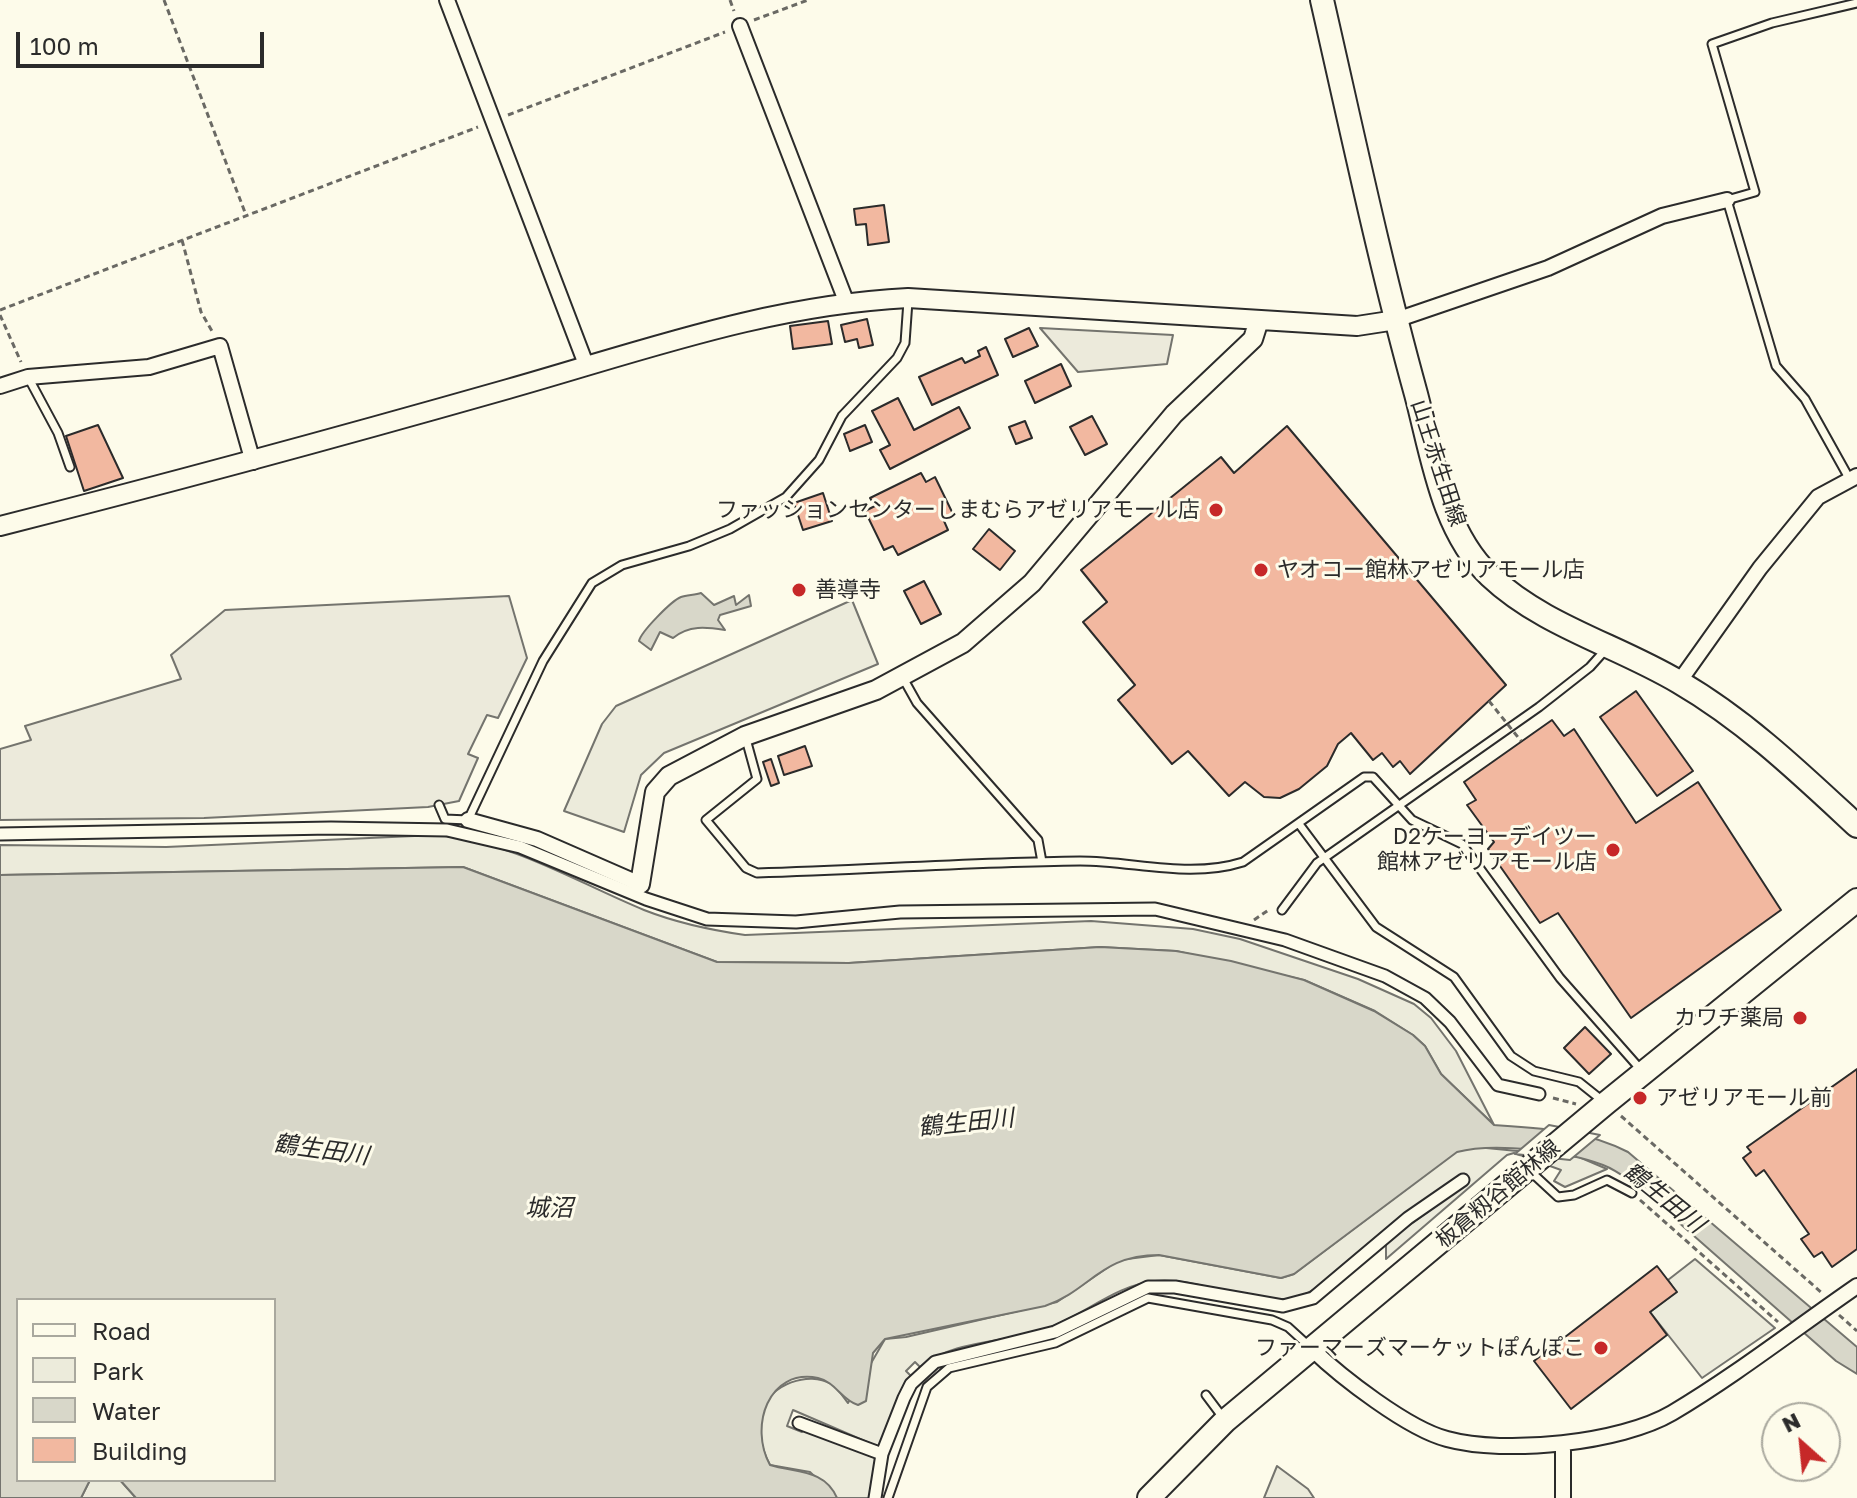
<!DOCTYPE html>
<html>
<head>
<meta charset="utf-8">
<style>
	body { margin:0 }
	#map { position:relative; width:1857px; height:1498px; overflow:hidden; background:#fdfbea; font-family:"Golos Text",sans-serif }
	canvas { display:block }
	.legend { position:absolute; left:16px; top:1298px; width:260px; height:184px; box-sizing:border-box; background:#fdfbea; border:2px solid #a9a89e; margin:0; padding:10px 14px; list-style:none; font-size:24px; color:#2b2b2b }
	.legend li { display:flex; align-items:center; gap:16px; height:40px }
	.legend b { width:40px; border:2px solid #a9a89e }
	.north { position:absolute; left:1761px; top:1402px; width:80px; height:80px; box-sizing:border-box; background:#fdfbea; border:2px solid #a9a89e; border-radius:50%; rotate:333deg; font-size:22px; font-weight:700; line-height:32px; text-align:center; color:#2b2b2b }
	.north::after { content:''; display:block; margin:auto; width:28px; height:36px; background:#c62828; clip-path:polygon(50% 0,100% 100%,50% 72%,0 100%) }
	.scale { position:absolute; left:16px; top:32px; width:248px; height:36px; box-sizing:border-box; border:4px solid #2b2b2b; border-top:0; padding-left:10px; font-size:24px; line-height:28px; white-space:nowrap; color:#2b2b2b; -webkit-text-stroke:6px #fdfbea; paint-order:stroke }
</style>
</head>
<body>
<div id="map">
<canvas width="1857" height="1498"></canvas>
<ul class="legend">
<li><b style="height:10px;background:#fdfbea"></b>Road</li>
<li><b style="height:22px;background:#ecebdb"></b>Park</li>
<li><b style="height:22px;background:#d8d7c9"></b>Water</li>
<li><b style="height:22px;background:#f2b8a0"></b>Building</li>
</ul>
<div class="north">N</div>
<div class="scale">100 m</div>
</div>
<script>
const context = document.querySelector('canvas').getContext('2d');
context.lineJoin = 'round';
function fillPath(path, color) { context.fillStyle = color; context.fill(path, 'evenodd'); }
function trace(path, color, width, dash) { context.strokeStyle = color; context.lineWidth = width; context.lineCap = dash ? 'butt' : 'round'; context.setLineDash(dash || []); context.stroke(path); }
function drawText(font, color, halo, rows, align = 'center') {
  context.font = font + ' "Golos Text","Noto Sans JP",sans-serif'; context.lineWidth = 6; context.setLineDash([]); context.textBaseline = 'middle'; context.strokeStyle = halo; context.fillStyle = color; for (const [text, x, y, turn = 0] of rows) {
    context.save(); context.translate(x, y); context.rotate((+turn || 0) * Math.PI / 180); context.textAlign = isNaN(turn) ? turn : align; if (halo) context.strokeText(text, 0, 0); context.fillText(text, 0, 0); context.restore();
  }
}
const green = new Path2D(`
	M 852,600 L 878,664 L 664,753 L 641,775 L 624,832 L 564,811 L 602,724 L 616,706 Z
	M 437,835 C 513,842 574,881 644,910 C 677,923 710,930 745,935 L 1091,921 L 1193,929 L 1240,939 L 1358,979 L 1414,1004 L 1431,1018 L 1456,1051 L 1494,1125 L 1441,1074 L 1425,1046 L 1413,1035 L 1375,1011 L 1304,980 L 1176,951 L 1100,947 L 849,963 L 717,962 L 463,867 L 0,875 L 0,845 L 166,847 Z
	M 1476,1147 L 1579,1157 L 1607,1169 L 1565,1187 L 1554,1181 L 1561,1170 L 1514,1153 L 1507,1155 L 1386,1259 L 1386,1242 L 1469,1182 L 1466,1175 L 1316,1288 C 1270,1321 1206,1275 1155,1281 C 1116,1285 1084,1315 1048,1328 C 1006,1344 957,1338 920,1367 L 915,1362 L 906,1371 L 911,1376 L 881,1448 L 793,1410 L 787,1426 L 802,1432 L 804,1429 L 878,1459 L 871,1498 L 837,1498 L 810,1472 L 770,1465 C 762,1451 756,1426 762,1410 C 770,1385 809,1370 831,1384 C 838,1388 843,1397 848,1403 L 885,1339 L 906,1337 L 1057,1302 L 1119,1260 L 1159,1255 L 1281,1278 L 1294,1274 L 1457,1151 Z
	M 1695,1259 L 1775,1328 L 1702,1378 L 1650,1312 L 1676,1292 L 1668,1280 Z
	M 1277,1466 L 1308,1489 L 1314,1498 L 1264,1498 Z
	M 90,1480 L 120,1480 L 136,1498 L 81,1498 Z`);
const parking = new Path2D(`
	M 1040,328 L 1173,335 L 1167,364 L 1078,372 Z
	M 509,596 L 527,658 L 498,718 L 487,715 L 468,754 L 478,758 L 459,801 L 428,807 L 204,818 L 0,820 L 0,749 L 31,740 L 25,726 L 181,679 L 171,655 L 225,610 Z`);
const water = new Path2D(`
	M 701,593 L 714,605 L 734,596 L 736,605 L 749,595 L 751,606 L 720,615 L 718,620 L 725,630 C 706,627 689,625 673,638 L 660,632 L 651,650 L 639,641 C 641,632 671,601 681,597 C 687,595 695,595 701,593 Z
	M 463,867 L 717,962 L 849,963 L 1100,947 L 1176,951 L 1231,961 L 1304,980 L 1374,1011 L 1413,1035 L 1425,1046 L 1441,1074 L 1494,1125 C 1540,1128 1586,1130 1628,1152 L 1857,1347 L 1857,1374 L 1836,1361 L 1635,1184 C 1625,1177 1614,1169 1603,1165 C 1566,1151 1494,1142 1457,1152 L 1294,1274 L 1281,1278 L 1159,1255 C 1100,1255 1091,1290 1045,1306 L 885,1339 L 873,1353 L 866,1401 L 858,1405 C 841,1400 836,1382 818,1378 C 768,1368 749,1427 770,1465 C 796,1473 825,1469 837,1498 L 136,1498 L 120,1480 L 274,1480 L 274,1300 L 18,1300 L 18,1480 L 90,1480 L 81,1498 L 0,1498 L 0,875 Z`);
const pier = new Path2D(`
	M 1549,1125 L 1600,1135 L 1570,1160 L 1515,1154 Z`);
const building = new Path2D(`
	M 884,205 L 889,242 L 868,245 L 866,224 L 856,225 L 854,209 Z
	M 867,319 L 873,345 L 859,348 L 857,339 L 845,342 L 841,325 Z
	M 828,321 L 832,344 L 793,349 L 790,326 Z
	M 1029,328 L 1038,346 L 1013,357 L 1005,339 Z
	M 986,347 L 998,375 L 932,405 L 919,377 L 962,358 L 965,363 L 980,356 L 978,351 Z
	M 1061,364 L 1071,386 L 1035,403 L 1025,381 Z
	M 898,398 L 914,430 L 959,407 L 970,428 L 890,469 L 880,450 L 890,445 L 872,411 Z
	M 1092,416 L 1107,444 L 1085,455 L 1070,427 Z
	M 1025,421 L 1032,438 L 1016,444 L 1009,427 Z
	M 98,425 L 123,478 L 84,491 L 66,436 Z
	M 865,425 L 872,442 L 850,451 L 844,434 Z
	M 1287,426 L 1506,685 L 1410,774 L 1400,761 L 1393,767 L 1382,753 L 1373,760 L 1351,733 L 1338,744 L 1327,766 L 1299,789 L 1280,798 L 1264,797 L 1245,782 L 1229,796 L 1188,751 L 1172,764 L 1118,700 L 1135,685 L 1083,622 L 1107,602 L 1081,570 L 1221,457 L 1234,473 Z
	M 921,473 L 926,482 L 935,477 L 954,516 L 944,521 L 948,530 L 898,555 L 893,546 L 884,550 L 865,511 L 875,506 L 870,498 Z
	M 823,493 L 832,521 L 803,530 L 794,503 Z
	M 989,529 L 1015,551 L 1000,570 L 973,549 Z
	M 924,581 L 941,614 L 921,624 L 904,591 Z
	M 1636,691 L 1693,771 L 1657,796 L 1600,717 Z
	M 1552,720 L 1564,736 L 1574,729 L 1636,823 L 1698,782 L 1781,910 L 1631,1018 L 1558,913 L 1540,923 L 1488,849 L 1494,842 L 1467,805 L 1476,800 L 1464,782 Z
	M 805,746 L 812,766 L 784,775 L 778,756 Z
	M 771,759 L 779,783 L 771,786 L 763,762 Z
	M 1585,1027 L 1611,1054 L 1589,1074 L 1564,1048 Z
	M 1857,1069 L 1857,1249 L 1832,1267 L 1822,1252 L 1814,1257 L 1801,1239 L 1809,1234 L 1764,1170 L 1756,1176 L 1743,1158 L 1751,1152 L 1747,1147 Z
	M 1657,1266 L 1677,1292 L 1650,1312 L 1667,1335 L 1571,1409 L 1534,1361 Z`);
const path = new Path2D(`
	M 164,0 L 246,215
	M 730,0 L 734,11
	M 754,20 L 808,0
	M 508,115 L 725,32
	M 182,240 L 201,312 L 212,331
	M 0,310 L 478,127
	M 0,315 L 21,362
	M 1254,920 L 1270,909
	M 1553,1098 L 1576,1104
	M 1621,1116 L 1822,1293
	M 1640,1200 L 1778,1322
	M 1839,1315 L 1857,1331`);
const service = new Path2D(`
	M 28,377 L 58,433 L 70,467
	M 1849,478 L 1805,399 L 1776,366 L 1727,200 L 1755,192 L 1712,44 L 1772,23 L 1857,3
	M 903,678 L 917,703 L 1038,840 L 1042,862
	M 746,739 L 757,779 L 706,820 L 746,868 L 757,873 C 864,870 972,862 1080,861 C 1134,861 1189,879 1243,862 L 1364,777 L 1373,777 L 1412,820 L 1462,844 L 1560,978 L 1642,1071
	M 439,805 L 445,819 L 468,820 L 543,661 L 592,583 L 622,565 L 689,546 L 730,529 L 786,497 L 819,460 L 842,416 L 897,358 L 905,343 L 908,301
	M 1299,824 L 1376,927 L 1454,977 L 1511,1056 L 1534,1071 L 1579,1082 L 1604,1102
	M 1282,910 L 1317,863 L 1539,707 L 1590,667 L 1607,648
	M 1531,1172 L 1558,1197 L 1574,1195 L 1607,1180 L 1632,1193
	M 1206,1395 L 1224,1419
	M 888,1498 L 927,1387 L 949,1368 L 1055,1343 L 1148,1298 L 1272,1320 L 1288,1327 L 1311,1348`);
const pedestrian = new Path2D(`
	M 0,834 L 331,828 L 447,830 L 520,847 L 646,899 L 707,919 L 796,922 L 900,912 L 1155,909 L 1285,940 L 1385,976 L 1425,998 L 1450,1022 L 1498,1085 L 1539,1094
	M 799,1423 L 882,1454
	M 875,1498 L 882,1454 L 904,1398 L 911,1384 L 935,1362 L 1055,1332 L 1148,1287 L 1175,1287 L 1283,1306 L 1313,1298 L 1408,1218 L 1463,1180`);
const minor = new Path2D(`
	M 447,0 L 587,367
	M 740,26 L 846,301
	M 1396,320 L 1548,268 L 1662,216 L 1727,200
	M 0,386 L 28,377 L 149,367 L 220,346 L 253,462
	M 1679,682 L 1760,568 L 1818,497 L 1857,476
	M 468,820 L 537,839 L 640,884
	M 1312,1349 C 1341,1377 1408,1429 1447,1439 C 1505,1455 1621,1443 1672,1413 C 1736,1375 1796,1328 1857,1286
	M 1563,1498 L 1563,1444`);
const tertiary = new Path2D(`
	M 0,526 C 170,483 339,437 508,389 C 642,351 768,305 908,298 L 1357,326 L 1396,320
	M 640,884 L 655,792 L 669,776 L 745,736 L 876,690 L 963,643 L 1032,583 L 1174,414 L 1253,339 L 1259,320`);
const secondary = new Path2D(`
	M 1322,0 C 1352,131 1380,264 1416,394 C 1432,454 1442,531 1490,576 C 1543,626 1617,645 1679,682 C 1746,721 1801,774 1857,826
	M 1149,1498 L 1225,1421 L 1606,1103 L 1857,900`);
const pathBridge = new Path2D(`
	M 1489,701 L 1521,741`);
const markers = [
	[1216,510,8,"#c62828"],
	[1261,570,8,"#c62828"],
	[799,590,8,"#c62828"],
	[1613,850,8,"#c62828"],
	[1800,1018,8,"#c62828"],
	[1640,1098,8,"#c62828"],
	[1601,1348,8,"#c62828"]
];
const streetNames = [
	["山王赤生田線",1438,463,72],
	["板倉籾谷館林線",1498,1194,-40]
];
const poiNames = [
	["ファッションセンターしまむらアゼリアモール店",1200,510],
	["ヤオコー館林アゼリアモール店",1277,570,"left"],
	["善導寺",815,590,"left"],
	["D2ケーヨーデイツー",1597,837],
	["館林アゼリアモール店",1597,862],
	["カワチ薬局",1784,1018],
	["アゼリアモール前",1656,1098,"left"],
	["ファーマーズマーケットぽんぽこ",1585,1348]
];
const waterNames = [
	["鶴生田川",966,1123,-6],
	["鶴生田川",321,1150,8],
	["鶴生田川",1664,1198,39],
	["城沼",549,1208]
];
fillPath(green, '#ecebdb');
trace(green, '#74746e', 2);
fillPath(parking, '#eceadb');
trace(parking, '#74746e', 2);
fillPath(water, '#d8d7c9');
trace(water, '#74746e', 2);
fillPath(pier, '#fdfbea');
trace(pier, '#74746e', 2);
fillPath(building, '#f2b8a0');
trace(building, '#2b2b2b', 2);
trace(service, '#2b2b2b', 11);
trace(pedestrian, '#2b2b2b', 15);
trace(minor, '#2b2b2b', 18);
trace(tertiary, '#2b2b2b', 22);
trace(secondary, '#2b2b2b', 26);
trace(path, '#6a6964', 3, [6, 4]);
trace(service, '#fdfbea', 7);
trace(pedestrian, '#fdfbea', 11);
trace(minor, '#fdfbea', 14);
trace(tertiary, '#fdfbea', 18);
trace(secondary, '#fdfbea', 22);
trace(pathBridge, '#6a6964', 3, [6, 4]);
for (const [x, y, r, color] of markers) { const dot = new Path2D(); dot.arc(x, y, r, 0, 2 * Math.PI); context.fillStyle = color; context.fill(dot); trace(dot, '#fdfbea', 3); }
drawText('22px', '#2b2b2b', '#fdfbea', streetNames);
drawText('22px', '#2b2b2b', '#fdfbea', poiNames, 'right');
drawText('italic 24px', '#2b2b2b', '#fdfbea', waterNames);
</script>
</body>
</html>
